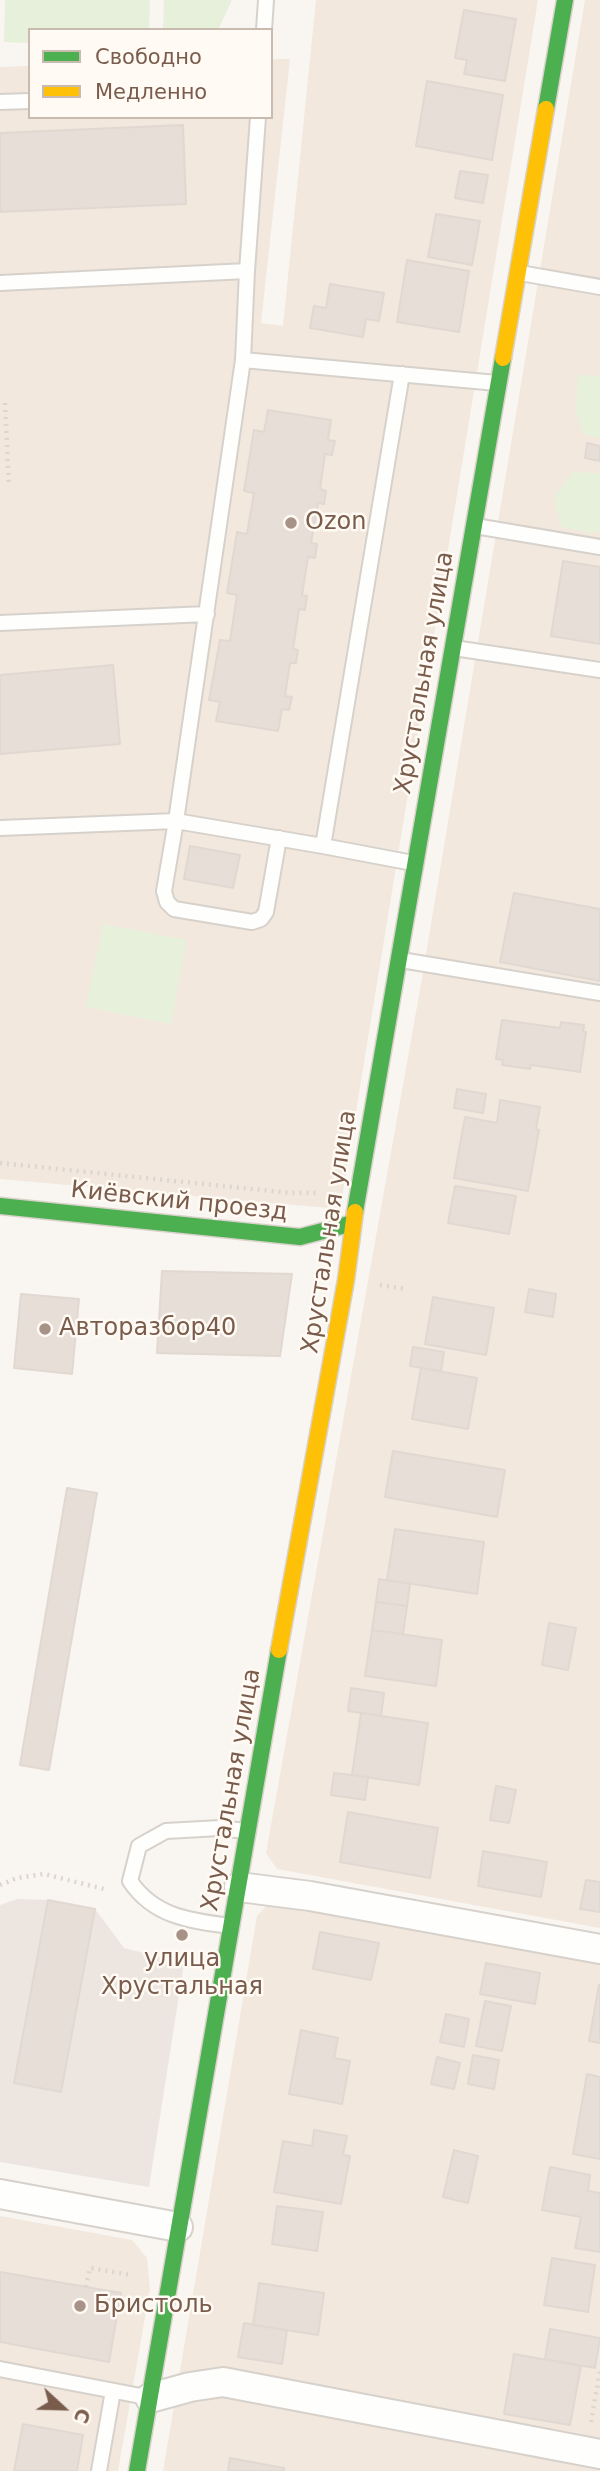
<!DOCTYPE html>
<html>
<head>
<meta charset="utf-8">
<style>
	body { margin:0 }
	#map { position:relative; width:600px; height:2471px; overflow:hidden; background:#f9f5f0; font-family:"DejaVu Sans",sans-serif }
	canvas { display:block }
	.legend { position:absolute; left:28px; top:28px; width:245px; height:91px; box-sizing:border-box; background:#fffaf3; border:2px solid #cabbb1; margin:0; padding:9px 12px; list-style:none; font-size:21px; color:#7a5c4d }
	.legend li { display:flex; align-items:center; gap:14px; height:35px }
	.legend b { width:35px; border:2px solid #cabbb1 }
	.north { position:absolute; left:28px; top:2373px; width:70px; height:70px; -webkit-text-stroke:5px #fffaf3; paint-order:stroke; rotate:112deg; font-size:19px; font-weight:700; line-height:28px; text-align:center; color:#7a5c4d }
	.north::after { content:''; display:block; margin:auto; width:24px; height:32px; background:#7a5c4d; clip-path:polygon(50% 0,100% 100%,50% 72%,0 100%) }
</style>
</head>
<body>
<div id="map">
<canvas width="600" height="2471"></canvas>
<ul class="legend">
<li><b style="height:9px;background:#4caf50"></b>Свободно</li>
<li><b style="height:9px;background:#ffc107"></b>Медленно</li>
</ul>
<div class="north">С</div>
</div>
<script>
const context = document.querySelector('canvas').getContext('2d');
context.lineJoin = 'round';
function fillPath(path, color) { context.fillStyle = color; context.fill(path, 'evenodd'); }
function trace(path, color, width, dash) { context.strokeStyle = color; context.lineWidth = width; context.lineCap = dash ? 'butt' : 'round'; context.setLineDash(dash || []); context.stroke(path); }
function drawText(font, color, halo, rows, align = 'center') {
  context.font = font + ' "DejaVu Sans",sans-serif'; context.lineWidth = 5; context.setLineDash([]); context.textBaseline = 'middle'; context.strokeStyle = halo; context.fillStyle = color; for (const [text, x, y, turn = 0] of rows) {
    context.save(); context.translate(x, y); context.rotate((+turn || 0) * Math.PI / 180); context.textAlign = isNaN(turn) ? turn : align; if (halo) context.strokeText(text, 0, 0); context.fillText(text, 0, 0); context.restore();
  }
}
const residential = new Path2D(`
	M 316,0 L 538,0 L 340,1209 L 0,1179 L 0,67 L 30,66 L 30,117 L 271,117 L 271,59 L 290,59 L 261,323 L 283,326 Z
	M 585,0 L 600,0 L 600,1928 L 277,1869 L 266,1853 L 421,984 Z
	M 269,1903 L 600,1959 L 600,2471 L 163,2471 L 257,1916 Z
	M 0,2216 L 132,2240 L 147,2258 L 150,2289 L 118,2471 L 0,2471 Z`);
const industrial = new Path2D(`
	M 17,1899 L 48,1900 L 95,1909 L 124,1948 L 184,1963 L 149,2187 L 0,2162 L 0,1905 Z`);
const green = new Path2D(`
	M 5,0 L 150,0 L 149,30 L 30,30 L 30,43 L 4,42 Z
	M 164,0 L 232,0 L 218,30 L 163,30 Z
	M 578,375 L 600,376 L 600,438 L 583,434 L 576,411 Z
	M 574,471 L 600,474 L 600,531 L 590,533 L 561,527 L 554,497 Z
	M 103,924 L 187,940 L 171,1024 L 86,1007 Z`);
const building = new Path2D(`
	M 464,10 L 516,19 L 505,81 L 464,74 L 467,60 L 455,58 Z
	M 427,81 L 503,95 L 492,160 L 416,146 Z
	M 183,125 L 186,204 L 0,212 L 0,133 Z
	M 460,171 L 488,175 L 483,203 L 455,198 Z
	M 436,214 L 480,221 L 472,265 L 428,257 Z
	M 407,260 L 469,271 L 459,332 L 397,322 Z
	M 330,284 L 384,293 L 379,321 L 366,319 L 363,337 L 310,328 L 314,306 L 326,308 Z
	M 268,410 L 331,420 L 328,440 L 335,441 L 332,455 L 325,454 L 320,489 L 326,491 L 324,504 L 318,503 L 311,543 L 317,544 L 315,558 L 308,557 L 302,595 L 307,596 L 305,610 L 299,609 L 293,649 L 298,650 L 296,663 L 290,663 L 285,696 L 292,697 L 289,710 L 282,709 L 278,731 L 216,721 L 220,702 L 209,700 L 220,640 L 230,641 L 237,595 L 227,593 L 237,532 L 247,534 L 254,493 L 244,491 L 254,430 L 264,432 Z
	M 587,443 L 600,446 L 600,461 L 585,458 Z
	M 563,561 L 600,567 L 600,644 L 551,636 Z
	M 113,665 L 120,744 L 0,754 L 0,675 Z
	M 190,846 L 240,855 L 233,888 L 184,879 Z
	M 514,893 L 600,909 L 600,981 L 500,962 Z
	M 502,1020 L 560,1028 L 561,1022 L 584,1025 L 583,1032 L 586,1032 L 580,1072 L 531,1065 L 530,1069 L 502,1065 L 503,1060 L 496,1059 Z
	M 457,1089 L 486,1094 L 483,1113 L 454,1108 Z
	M 500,1100 L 540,1107 L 536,1129 L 539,1130 L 528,1191 L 454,1178 L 465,1117 L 497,1123 Z
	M 455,1186 L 516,1196 L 509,1234 L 448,1223 Z
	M 162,1271 L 292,1274 L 280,1356 L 157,1353 Z
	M 529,1289 L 556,1294 L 553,1317 L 525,1312 Z
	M 21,1294 L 79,1299 L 72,1374 L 14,1368 Z
	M 433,1297 L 494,1308 L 486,1355 L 425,1344 Z
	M 413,1347 L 444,1352 L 441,1371 L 410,1366 Z
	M 421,1368 L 477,1378 L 468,1429 L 412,1419 Z
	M 393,1451 L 505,1470 L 497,1517 L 385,1497 Z
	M 67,1488 L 97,1493 L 49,1770 L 20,1765 Z
	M 395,1529 L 484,1542 L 477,1594 L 387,1580 Z
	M 379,1579 L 410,1584 L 407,1606 L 376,1602 Z
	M 376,1602 L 407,1606 L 403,1634 L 372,1630 Z
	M 549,1623 L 576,1628 L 568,1670 L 542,1665 Z
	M 372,1630 L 442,1640 L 436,1686 L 365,1676 Z
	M 351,1688 L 384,1693 L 381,1716 L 348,1711 Z
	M 361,1713 L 428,1723 L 419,1785 L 352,1775 Z
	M 334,1773 L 368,1777 L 365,1800 L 331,1795 Z
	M 496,1786 L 516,1790 L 509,1823 L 490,1820 Z
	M 348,1812 L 438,1828 L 430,1878 L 340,1862 Z
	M 483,1851 L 547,1862 L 541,1897 L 478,1886 Z
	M 586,1880 L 600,1882 L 600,1912 L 580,1909 Z
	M 48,1900 L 95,1909 L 61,2092 L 14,2083 Z
	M 320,1932 L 379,1943 L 371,1980 L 313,1969 Z
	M 486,1963 L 540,1973 L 535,2004 L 480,1994 Z
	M 599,1985 L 600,1985 L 600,2043 L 589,2041 Z
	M 485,2001 L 511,2006 L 502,2051 L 476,2046 Z
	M 446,2014 L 469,2019 L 464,2047 L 440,2042 Z
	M 301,2030 L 338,2038 L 334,2058 L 350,2061 L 342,2104 L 289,2094 Z
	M 473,2055 L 499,2060 L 494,2089 L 468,2084 Z
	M 437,2057 L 460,2063 L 454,2089 L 431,2084 Z
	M 587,2074 L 600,2077 L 600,2159 L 573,2154 Z
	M 314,2130 L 347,2136 L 343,2155 L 350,2156 L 341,2204 L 274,2192 L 283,2141 L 312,2146 Z
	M 454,2150 L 478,2156 L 468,2203 L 443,2197 Z
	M 550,2167 L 590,2175 L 588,2191 L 600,2193 L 600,2252 L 575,2248 L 581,2217 L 542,2210 Z
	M 277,2206 L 323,2212 L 317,2251 L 272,2244 Z
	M 552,2258 L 595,2265 L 588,2312 L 544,2305 Z
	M 0,2272 L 121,2293 L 109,2362 L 0,2342 Z
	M 259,2283 L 324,2293 L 318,2335 L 253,2325 Z
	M 244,2323 L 287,2330 L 282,2364 L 238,2357 Z
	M 550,2329 L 600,2338 L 595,2368 L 545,2359 Z
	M 514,2354 L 581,2366 L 570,2425 L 504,2414 Z
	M 23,2424 L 83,2435 L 77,2471 L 14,2471 Z
	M 230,2458 L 284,2468 L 284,2471 L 228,2471 Z`);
const path = new Path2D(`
	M 5,403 L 9,487
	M 0,1163 L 291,1193 L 318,1193
	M 380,1285 L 407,1289
	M 0,1885 L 17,1878 L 44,1874 L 108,1890
	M 86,2287 L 90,2268 L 132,2275
	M 591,2422 L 600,2371`);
const lane = new Path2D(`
	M 264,30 L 266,0
	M 0,102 L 30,101
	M 520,273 L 600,287
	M 0,283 L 247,271
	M 243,360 L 497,383
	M 402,374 L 323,846 L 413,863
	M 475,526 L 600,547
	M 0,623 L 207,614
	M 454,648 L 600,670
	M 0,828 L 176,821 L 243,360 L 247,271 L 258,117
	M 279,838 L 266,912 L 261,919 L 252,922 L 174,909 L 167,902 L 164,891 L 176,821 L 323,846
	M 401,960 L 600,993
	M 231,1926 C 191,1921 154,1917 130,1881 L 139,1846 L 166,1831 L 220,1828 L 245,1831
	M 0,2369 L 146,2397
	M 99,2471 L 113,2391`);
const street = new Path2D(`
	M 239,1887 L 310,1896 L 600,1949
	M 0,2194 L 178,2227
	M 150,2398 L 190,2387 L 223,2382 L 600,2454`);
const fast = new Path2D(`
	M 546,109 L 565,0
	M 0,1206 L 300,1237 L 353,1223
	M 355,1212 L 503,358
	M 137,2471 L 279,1650`);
const slow = new Path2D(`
	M 503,358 L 546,109
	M 279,1650 L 346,1280 L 355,1212`);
const markers = [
	[291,523,7,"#a69286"],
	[45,1329,7,"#a69286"],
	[182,1935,7,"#a69286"],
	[80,2306,7,"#a69286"]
];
const poiNames = [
	["Ozon",305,523],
	["Авторазбор40",59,1329],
	["улица",182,1960,"center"],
	["Хрустальная",182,1988,"center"],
	["Бристоль",94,2306]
];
const streetNames = [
	["Хрустальная улица",425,673,-80],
	["Киёвский проезд",179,1202,6],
	["Хрустальная улица",330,1232,-81],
	["Хрустальная улица",232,1790,-80]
];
fillPath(residential, '#f2e8de');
fillPath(industrial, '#ede5e0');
fillPath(green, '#e7f0db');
fillPath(building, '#e6ded7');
trace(building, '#e2d8d2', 2);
trace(lane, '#d7d1cb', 18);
trace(street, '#d7d1cb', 32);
trace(fast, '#d9d2cb', 19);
trace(slow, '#d9d2cb', 19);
trace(path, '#dcd5d0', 4.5, [2, 5]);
trace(lane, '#fefefd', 14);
trace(street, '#fefefd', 28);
trace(fast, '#4caf50', 16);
trace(slow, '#ffc107', 16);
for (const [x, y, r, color] of markers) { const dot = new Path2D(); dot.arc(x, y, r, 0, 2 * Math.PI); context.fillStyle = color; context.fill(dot); trace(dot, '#fffaf3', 2.5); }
drawText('24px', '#7a5c4d', '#fffaf3', poiNames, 'left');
drawText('24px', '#7a5c4d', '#fffaf3', streetNames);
</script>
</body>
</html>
